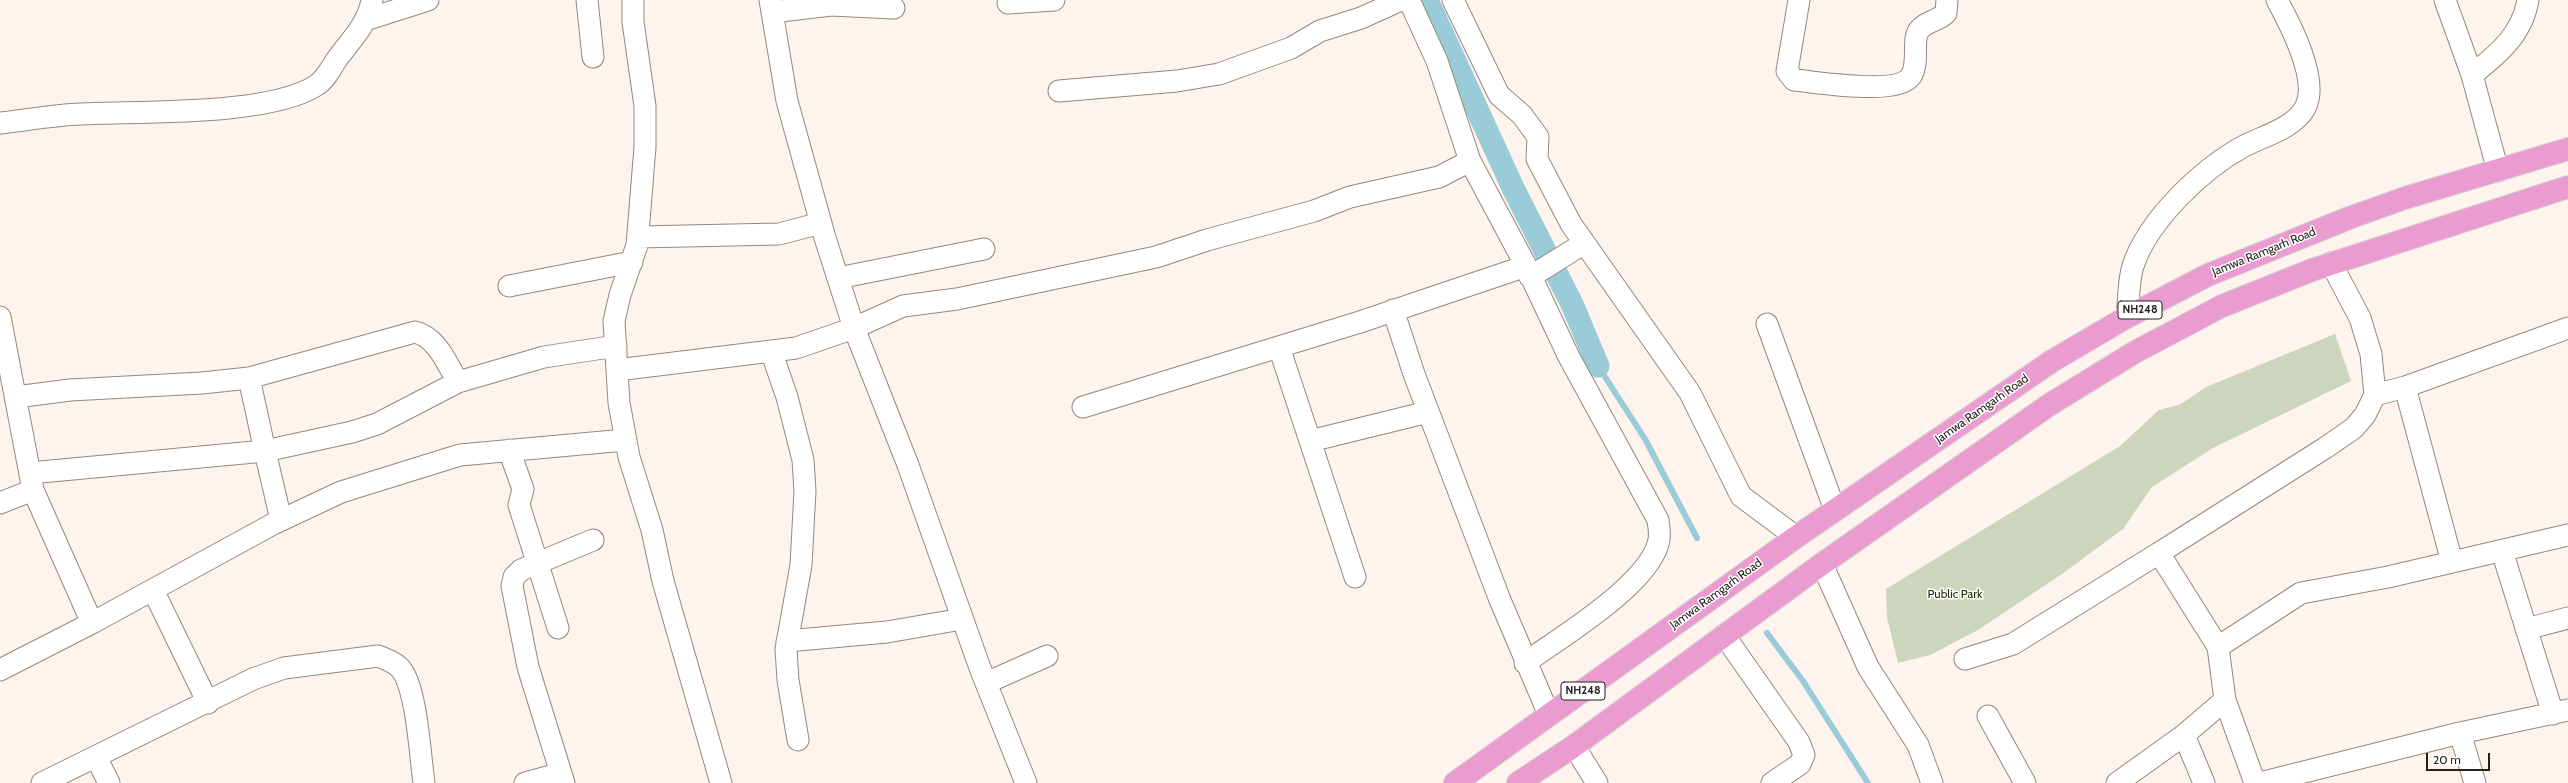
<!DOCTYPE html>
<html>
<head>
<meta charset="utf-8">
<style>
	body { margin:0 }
	#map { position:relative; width:2568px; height:783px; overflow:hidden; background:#fef4ed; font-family:Cabin,sans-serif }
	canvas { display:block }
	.scale { position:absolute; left:2426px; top:753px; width:64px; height:18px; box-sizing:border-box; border:2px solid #27211e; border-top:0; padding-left:5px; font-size:12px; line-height:14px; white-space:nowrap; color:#27211e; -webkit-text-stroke:3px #fff; paint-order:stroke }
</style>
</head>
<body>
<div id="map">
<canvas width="2568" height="783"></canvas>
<div class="scale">20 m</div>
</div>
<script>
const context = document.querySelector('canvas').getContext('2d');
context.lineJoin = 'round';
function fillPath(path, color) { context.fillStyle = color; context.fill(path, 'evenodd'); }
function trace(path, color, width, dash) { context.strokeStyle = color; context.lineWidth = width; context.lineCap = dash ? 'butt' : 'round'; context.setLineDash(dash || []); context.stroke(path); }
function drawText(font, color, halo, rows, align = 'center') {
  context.font = font + ' Cabin,sans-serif'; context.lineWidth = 3; context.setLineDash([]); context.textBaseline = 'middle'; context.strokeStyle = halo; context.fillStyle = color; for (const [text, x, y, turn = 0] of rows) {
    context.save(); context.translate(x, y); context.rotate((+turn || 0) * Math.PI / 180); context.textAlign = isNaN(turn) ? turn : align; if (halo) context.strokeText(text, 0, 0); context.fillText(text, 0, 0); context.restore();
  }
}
const green = new Path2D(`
	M 2335,334 L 2351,381 L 2213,448 L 2152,487 L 2123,529 L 2062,574 L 1978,630 L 1930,655 L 1898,663 L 1887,617 L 1886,589 L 2120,446 L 2159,410 L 2181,404 L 2206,387 Z`);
const stream = new Path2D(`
	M 1598,366 L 1645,439 L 1697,538
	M 1767,633 L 1803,681 L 1868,783`);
const canal = new Path2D(`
	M 1427,0 L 1514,190 L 1572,304 L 1598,366`);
const minor = new Path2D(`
	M 587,0 L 593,57
	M 633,0 L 633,22 L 645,106 L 645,147 L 637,245 L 620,295 L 614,321 L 619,403 L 629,457 L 652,530 L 663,581 L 721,783
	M 770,0 L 787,101 L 825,238 L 854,328 L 908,465 L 980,668 L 1026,783
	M 1409,0 L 1437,61 L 1470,161 L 1526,266 L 1569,357 L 1658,520 C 1659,529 1661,535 1658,544 C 1646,586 1561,637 1525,663
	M 1453,0 L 1499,95 L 1522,115 L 1538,137 L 1537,159 L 1571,224 L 1690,393 L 1741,496 L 1796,537
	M 1799,0 L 1787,71 L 1794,80 C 1817,82 1898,96 1911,76 C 1920,62 1911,38 1920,29 C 1927,21 1938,21 1946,13 L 1947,0
	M 2445,0 L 2472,75 L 2498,171
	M 1008,3 L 1054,0
	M 772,12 L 831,5 L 894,8
	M 365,20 L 428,0
	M 2472,75 C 2498,54 2522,35 2528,0
	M 1059,91 L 1177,81 L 1219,74 L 1291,48 L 1320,31 L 1361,18 L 1401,0
	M 0,123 C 27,120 54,115 81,114 C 140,111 270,116 317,85 C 327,78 330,69 337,59 C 350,41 368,24 372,0
	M 638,237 L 779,234 L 821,223
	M 1530,277 L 1583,244
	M 838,278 L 984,249
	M 509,286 L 632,262
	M 1393,310 L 1414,374 L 1500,600 L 1549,715
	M 0,317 L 33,490 L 92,623
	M 2127,317 C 2129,301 2128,281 2133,266 C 2148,220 2202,169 2244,146 C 2264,136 2294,128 2305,108 C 2320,81 2290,24 2277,0
	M 1767,324 L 1835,510
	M 1279,347 L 1355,577
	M 771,351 L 787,397 L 803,460 L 805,491 L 801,565 L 786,649 L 788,680 L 798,740
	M 617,370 L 796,348 L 854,328 L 903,306 L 957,299 L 1156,257 L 1207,240 L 1314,211 L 1350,197 L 1439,177 L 1470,161
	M 249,378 L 265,451 L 352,432 L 377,424 L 458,382
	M 2405,387 L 2452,562
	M 2375,395 L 2405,387 L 2568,328
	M 16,397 L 70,390 L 202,383 L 249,378 L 415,332 C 437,337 447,364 458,382 L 544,357 L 616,346
	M 1083,407 L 1360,322 L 1526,266
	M 1310,441 L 1428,412
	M 509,450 L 523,489 L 519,505 L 558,628
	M 30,473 L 265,451 L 281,520
	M 0,503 L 33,490
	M 2502,551 L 2553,714
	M 2159,553 L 2325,448 L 2354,428 L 2365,415 L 2375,395 L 2371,354 L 2360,318 L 2331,263
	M 1822,564 L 1868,667 L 1918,745 L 1932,783
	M 153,590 L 208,703
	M 2526,629 L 2568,618
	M 1724,635 L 1799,742 L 1804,755 L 1800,764 L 1772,783
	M 787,641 L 887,632 L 962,619
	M 1965,659 L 2013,644 L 2159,553 L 2218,647
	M 0,670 L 92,623 L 273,524 L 341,492 L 460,455 L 625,440
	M 986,683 L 1047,656
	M 2225,700 L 2218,647 L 2301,593 L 2388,577 L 2568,535
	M 1988,716 L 2025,783
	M 2460,733 L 2568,710
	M 2184,735 L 2204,783
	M 1574,746 L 1597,783
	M 96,757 L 109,783
	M 42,783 L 253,679 L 284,668 L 378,656 C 386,659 394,662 400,668 C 417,687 420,756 424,783
	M 525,783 L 561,773
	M 564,783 L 528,667 L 512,586 L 514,577 L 521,570 L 593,540
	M 2117,783 L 2184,735 L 2225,700 L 2255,783
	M 2260,783 L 2460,733 L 2475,783`);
const highway = new Path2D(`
	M 1455,783 L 1796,537 L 2052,361 L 2127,317 L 2208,275 L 2349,218 L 2405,198 L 2568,149
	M 1518,783 L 1574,746 L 1822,564 L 2049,405 L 2135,352 L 2222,306 L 2312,270 L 2568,187`);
const shields = [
	[2140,310,44],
	[1583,691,44]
];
const shieldNames = [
	["NH248",2140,310],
	["NH248",1583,691]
];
const streetNames = [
	["Jamwa Ramgarh Road",2264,252,-22],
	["Jamwa Ramgarh Road",1982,409,-35],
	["Jamwa Ramgarh Road",1716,594,-36]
];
const parkNames = [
	["Public Park",1955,594]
];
fillPath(green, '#cbd6bc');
trace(stream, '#9acbd8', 6);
trace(canal, '#9acbd8', 23);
trace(minor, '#95877d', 23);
trace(highway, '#d4d3d2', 24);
trace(minor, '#fff', 21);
trace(highway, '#ea9cd1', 22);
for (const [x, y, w] of shields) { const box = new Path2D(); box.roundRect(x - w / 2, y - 9, w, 18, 3); context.fillStyle = '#fff'; context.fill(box); trace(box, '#27211e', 1); }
drawText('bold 11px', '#27211e', null, shieldNames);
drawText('12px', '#27211e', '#fff', streetNames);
drawText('12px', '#233004', '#fff', parkNames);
</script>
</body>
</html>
